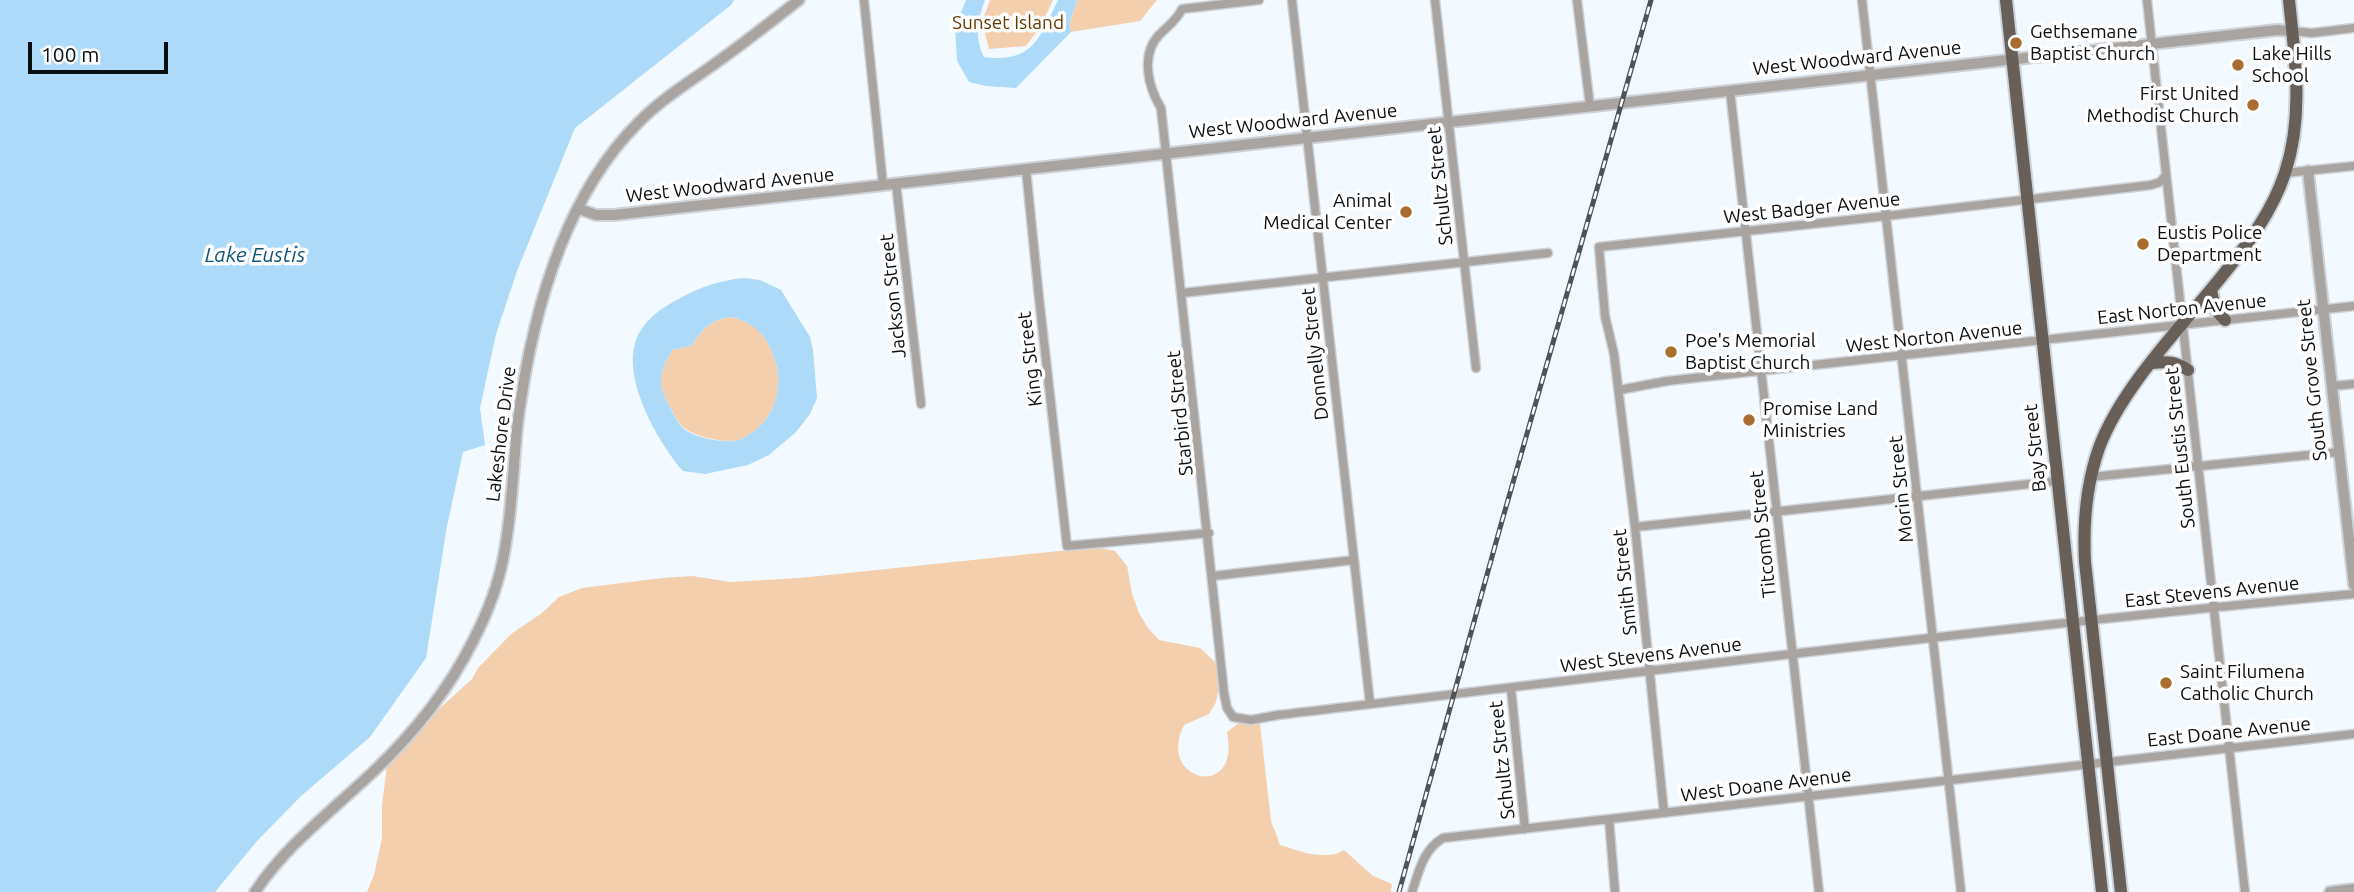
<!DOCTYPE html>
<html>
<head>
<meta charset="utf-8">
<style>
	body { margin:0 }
	#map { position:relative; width:2354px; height:892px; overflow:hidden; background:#f2f9ff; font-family:Ubuntu,sans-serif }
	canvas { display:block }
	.scale { position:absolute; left:28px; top:42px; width:140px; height:32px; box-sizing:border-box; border:4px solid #0a0e11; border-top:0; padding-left:9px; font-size:21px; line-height:24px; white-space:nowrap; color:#0a0e11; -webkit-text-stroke:5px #fff; paint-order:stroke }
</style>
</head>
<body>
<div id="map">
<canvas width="2354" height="892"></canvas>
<div class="scale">100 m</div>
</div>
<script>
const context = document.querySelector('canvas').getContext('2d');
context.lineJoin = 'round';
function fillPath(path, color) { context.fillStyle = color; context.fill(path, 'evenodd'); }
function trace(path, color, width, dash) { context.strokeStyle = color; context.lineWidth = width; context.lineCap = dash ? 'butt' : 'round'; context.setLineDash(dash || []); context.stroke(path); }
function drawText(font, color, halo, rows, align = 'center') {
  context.font = font + ' Ubuntu,sans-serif'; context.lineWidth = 7; context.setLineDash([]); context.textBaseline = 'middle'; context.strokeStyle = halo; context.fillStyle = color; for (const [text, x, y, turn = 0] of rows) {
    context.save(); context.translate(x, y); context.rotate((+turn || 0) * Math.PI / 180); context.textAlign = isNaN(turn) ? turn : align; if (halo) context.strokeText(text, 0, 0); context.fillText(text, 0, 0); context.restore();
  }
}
const green = new Path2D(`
	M 990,0 L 1053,0 L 1041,26 L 1026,46 L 989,49 L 982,22 Z
	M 1077,0 L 1157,0 L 1140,21 L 1071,32 L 1069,25 Z
	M 732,317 C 755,323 768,336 775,360 C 783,387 776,415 753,432 C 749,434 743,439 739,440 C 726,444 692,436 683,427 C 677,422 675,415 671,409 C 657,383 658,376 672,350 L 691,346 C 703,328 710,320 732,317 Z
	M 1097,547 L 1115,551 L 1127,566 L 1132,593 L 1139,613 L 1148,628 L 1159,640 L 1200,648 L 1215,662 L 1220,682 L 1216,702 L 1209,714 L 1184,725 C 1160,773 1217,794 1227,759 C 1230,751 1228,740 1227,732 L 1244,719 L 1261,715 L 1260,724 L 1271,821 L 1280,845 C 1300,851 1325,862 1344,850 L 1373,876 L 1392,884 L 1391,892 L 367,892 L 374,875 L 382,838 L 382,806 L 387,766 L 429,718 L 472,679 L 478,668 L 511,634 L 542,613 L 559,597 L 582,588 L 662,578 L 692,576 L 731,582 L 800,578 Z`);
const water = new Path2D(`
	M 0,0 L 734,0 L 731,5 L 575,128 L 517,271 L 496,334 L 480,408 L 485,445 L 463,452 L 447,526 L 426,658 L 370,737 L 301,796 L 257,841 L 215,892 L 0,892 Z
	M 966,0 L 985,0 C 978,20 974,37 984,57 C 1033,63 1039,39 1058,0 L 1077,0 L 1069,25 L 1071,32 L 1016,88 L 986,86 L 969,82 L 957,61 L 955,27 Z
	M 743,278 L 760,280 L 781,290 L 810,337 L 813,350 L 817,398 L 810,414 L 796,432 L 769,455 L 748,465 L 705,474 L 683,471 C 657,441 615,369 641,330 C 652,313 666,306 682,297 C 701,287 722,280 743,278 ZM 732,317 C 755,323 768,337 775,360 C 783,387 776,415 753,432 C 749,434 743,439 739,440 C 726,444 698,438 687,431 C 679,426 675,417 671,409 C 657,383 658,376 672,350 L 691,346 C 703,328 710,320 732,317 Z`);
const minor = new Path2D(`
	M 864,0 L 883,185
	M 1259,0 L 1182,9 C 1176,21 1169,25 1160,34 C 1140,54 1148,87 1161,108 L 1224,693 L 1227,708 L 1233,717 L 1251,720 L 1278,715 C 1636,673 1995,627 2354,594
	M 1292,0 L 1370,704
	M 1435,0 L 1476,368
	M 1577,0 L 1590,106
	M 1862,0 L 1961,892
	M 2147,0 L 2245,892
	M 2292,31 L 2312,33 L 2354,28
	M 1730,90 L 1819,892
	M 1026,169 L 1039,298 L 1067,546 L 1209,533
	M 2285,173 L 2354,166
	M 896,183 L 921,404
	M 1182,293 L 1548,253
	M 2332,386 L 2354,384
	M 1619,390 L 1667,381 L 2354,306
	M 2091,477 L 2339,452
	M 1635,527 L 2057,481
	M 1213,576 L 1354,560
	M 1511,688 L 1525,829
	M 1664,813 L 1635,527 L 1614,354 L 1605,316 L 1599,247 L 1886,216 L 2151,185 L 2160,182 L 2166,175
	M 1609,819 L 1615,892
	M 1412,892 C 1419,871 1423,850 1443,838 L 2354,734`);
const tertiary = new Path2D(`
	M 2308,171 L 2354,585
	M 579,209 L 596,215 L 614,215 L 2277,30 L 2292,31
	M 255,892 C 286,845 333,810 374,771 C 413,734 449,689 473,641 C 487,614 499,583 504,554 C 512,513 513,470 517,428 C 530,323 561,200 638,123 C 662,98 693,80 720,60 C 747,41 773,20 799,0
	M 2330,892 L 2354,889`);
const primary = new Path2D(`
	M 2006,0 L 2102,892
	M 2211,290 L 2215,309 L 2225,320
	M 2152,363 C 2167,361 2175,362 2188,370
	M 2121,892 L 2085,562 C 2083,523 2086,485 2099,448 C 2121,388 2182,326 2222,276 C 2248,244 2272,212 2285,173 C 2304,115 2295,59 2289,0`);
const rail = new Path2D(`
	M 1399,892 L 1500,528 L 1651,0`);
const markers = [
	[2016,43,7,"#a96e2f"],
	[2238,65,7,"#a96e2f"],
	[2253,105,7,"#a96e2f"],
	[1406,212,7,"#a96e2f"],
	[2143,244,7,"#a96e2f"],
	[1671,352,7,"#a96e2f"],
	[1749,420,7,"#a96e2f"],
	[2166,683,7,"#a96e2f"]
];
const parkNames = [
	["Sunset Island",1008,23]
];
const poiNames = [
	["Gethsemane",2030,32],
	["Baptist Church",2030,54],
	["Lake Hills",2252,54],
	["School",2252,76],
	["First United",2239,94,"right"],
	["Methodist Church",2239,116,"right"],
	["Animal",1392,201,"right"],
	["Medical Center",1392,223,"right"],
	["Eustis Police",2157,233],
	["Department",2157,255],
	["Poe's Memorial",1685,341],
	["Baptist Church",1685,363],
	["Promise Land",1763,409],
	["Ministries",1763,431],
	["Saint Filumena",2180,672],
	["Catholic Church",2180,694]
];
const streetNames = [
	["West Woodward Avenue",1857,58,-6],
	["West Woodward Avenue",1293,121,-6],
	["West Woodward Avenue",730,185,-6],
	["Schultz Street",1440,186,-96],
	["West Badger Avenue",1812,208,-6],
	["Jackson Street",893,296,-96],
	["East Norton Avenue",2182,309,-6],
	["West Norton Avenue",1934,337,-6],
	["Donnelly Street",1315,354,-96],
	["King Street",1030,359,-97],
	["South Grove Street",2312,380,-96],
	["Starbird Street",1180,413,-96],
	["Lakeshore Drive",501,434,-83],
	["Bay Street",2035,448,-96],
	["South Eustis Street",2180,448,-96],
	["Morin Street",1901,489,-96],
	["Titcomb Street",1763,534,-96],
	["Smith Street",1625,582,-96],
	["East Stevens Avenue",2212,592,-6],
	["West Stevens Avenue",1651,655,-7],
	["East Doane Avenue",2229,732,-6],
	["Schultz Street",1502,760,-96],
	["West Doane Avenue",1766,785,-7]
];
const waterNames = [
	["Lake Eustis",255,255]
];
fillPath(green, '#f4cfad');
fillPath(water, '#aedafa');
trace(minor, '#cdd3d9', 11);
trace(tertiary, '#cdd3d9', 14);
trace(primary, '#cdd3d9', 16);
trace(minor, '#a9a49f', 8);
trace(tertiary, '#a9a49f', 10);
trace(primary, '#675f58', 12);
trace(rail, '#4e5357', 5);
trace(rail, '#fff', 2.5, [8]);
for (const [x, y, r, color] of markers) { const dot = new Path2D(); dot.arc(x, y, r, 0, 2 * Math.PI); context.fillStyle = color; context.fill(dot); trace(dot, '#fff', 2.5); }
drawText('19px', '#653900', '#fff', parkNames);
drawText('19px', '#0a0e11', '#fff', poiNames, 'left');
drawText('19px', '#0a0e11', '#fff', streetNames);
drawText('italic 21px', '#0f5277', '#fff', waterNames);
</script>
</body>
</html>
